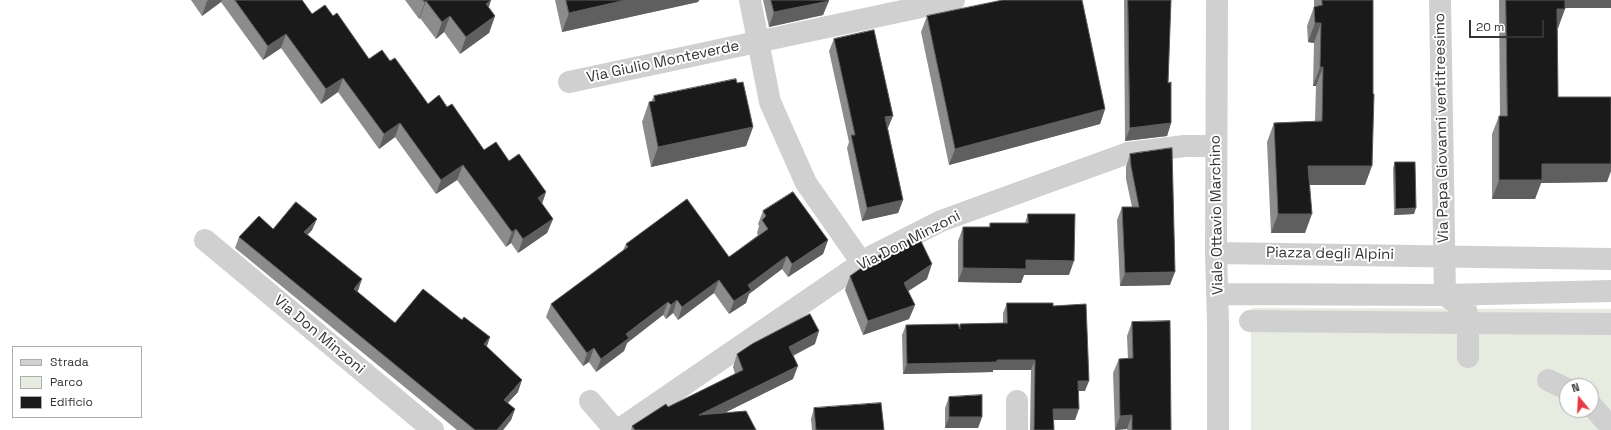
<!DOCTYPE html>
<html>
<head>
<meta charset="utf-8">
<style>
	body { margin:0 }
	#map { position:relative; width:1611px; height:430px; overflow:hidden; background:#fff; font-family:"Space Grotesk",sans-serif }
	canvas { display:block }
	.legend { position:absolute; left:12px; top:346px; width:130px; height:72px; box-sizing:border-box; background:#fff; border:1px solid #adadad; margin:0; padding:5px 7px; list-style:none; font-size:12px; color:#333 }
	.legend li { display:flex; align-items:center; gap:8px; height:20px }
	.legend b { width:20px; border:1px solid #adadad }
	.north { position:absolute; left:1559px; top:378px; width:40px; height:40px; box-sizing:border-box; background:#fff; border:1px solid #adadad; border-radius:50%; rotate:342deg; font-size:11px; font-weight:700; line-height:16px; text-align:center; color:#333 }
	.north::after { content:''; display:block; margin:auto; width:14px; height:18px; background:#e63946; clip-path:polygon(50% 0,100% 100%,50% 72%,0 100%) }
	.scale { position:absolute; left:1469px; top:20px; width:75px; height:18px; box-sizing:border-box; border:2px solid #333; border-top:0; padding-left:5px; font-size:12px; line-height:14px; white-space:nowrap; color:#333; -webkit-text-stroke:3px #fff; paint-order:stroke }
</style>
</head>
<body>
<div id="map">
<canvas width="1611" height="430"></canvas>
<ul class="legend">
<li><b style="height:5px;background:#d0d0d0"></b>Strada</li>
<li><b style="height:11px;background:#e6ecdf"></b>Parco</li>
<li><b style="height:11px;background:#1a1a1a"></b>Edificio</li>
</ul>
<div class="north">N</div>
<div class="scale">20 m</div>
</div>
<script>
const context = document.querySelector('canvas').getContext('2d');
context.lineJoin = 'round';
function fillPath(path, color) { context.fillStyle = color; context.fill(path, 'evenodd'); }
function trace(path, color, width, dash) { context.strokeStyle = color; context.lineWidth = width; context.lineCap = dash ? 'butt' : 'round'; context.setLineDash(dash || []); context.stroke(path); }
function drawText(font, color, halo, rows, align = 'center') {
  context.font = font + ' "Space Grotesk",sans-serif'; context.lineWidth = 4; context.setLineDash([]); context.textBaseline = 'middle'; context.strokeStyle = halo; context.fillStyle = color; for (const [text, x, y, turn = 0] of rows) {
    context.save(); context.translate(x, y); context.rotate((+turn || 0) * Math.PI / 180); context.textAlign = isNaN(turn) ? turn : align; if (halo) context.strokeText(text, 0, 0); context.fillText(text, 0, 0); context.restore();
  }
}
const green = new Path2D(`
	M 1251,308 L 1611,309 L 1611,430 L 1251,430 ZM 1567,386 L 1591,386 L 1591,410 L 1567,410 Z`);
const minor = new Path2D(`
	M 750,0 L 770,102 L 806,183 L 862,263
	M 1217,0 L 1216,253 L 1218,323 L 1218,430
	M 1440,0 L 1445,295 L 1466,310 L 1468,323 L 1611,324
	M 569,82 L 954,0
	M 205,240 L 433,430
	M 1216,253 L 1611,259
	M 1217,294 L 1445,295 L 1611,291
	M 1250,321 L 1468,323 L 1468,357
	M 1548,380 L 1567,389
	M 590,401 L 615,430
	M 1017,401 L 1017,430
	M 1591,405 L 1611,427
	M 618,430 L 872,256 L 941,221 L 1128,153 L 1185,146 L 1215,146`);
const wall = new Path2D(`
	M 191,0 L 302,0 L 312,14 L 333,16 L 369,59 L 390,61 L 428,104 L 447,107 L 484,150 L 509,161 L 546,192 L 542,204 L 553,219 L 547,233 L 518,253 L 511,243 L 506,247 L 457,180 L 436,194 L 395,137 L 379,149 L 338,92 L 321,104 L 281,48 L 263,60 L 221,2 L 202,16 Z
	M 405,0 L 491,0 L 489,7 L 495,16 L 489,33 L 460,54 L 444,32 L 436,39 L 420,18 L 419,19 Z
	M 555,0 L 699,0 L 698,2 L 562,32 Z
	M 763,0 L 828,0 L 823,15 L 769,27 Z
	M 1124,0 L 1171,0 L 1168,83 L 1171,123 L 1167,136 L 1125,141 Z
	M 1314,0 L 1373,0 L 1365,185 L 1310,185 L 1305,233 L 1271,233 L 1267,142 L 1274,123 L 1315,121 L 1316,86 L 1313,86 L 1314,43 L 1308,42 L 1307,26 L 1314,7 Z
	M 1499,0 L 1611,0 L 1565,8 L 1558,28 L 1557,28 L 1558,97 L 1607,182 L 1541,183 L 1535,199 L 1492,199 L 1492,134 L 1499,116 L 1500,116 Z
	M 927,16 L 1105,109 L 1100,124 L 949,165 L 921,32 Z
	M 834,39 L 888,128 L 888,129 L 903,200 L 898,213 L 862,221 L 847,148 L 849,142 L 829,51 Z
	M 737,83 L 753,127 L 746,146 L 651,167 L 642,122 L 649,102 L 651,102 L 654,96 Z
	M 1130,154 L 1170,285 L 1120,286 L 1117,220 L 1122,207 L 1132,207 L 1126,179 L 1126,167 Z
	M 1395,162 L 1414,214 L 1394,215 L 1393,168 Z
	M 763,211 L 828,240 L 823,254 L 788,277 L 782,269 L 749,294 L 746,303 L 729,314 L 714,293 L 678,320 L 673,313 L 666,319 L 663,315 L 627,343 L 624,351 L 596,372 L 589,362 L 583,366 L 546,317 L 551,304 L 623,250 L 626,244 L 729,257 L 758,235 L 757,233 L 759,226 L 758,224 Z
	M 1028,214 L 1069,275 L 1024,275 L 1021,283 L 958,282 L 958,241 L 963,227 L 989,227 L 990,223 L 1025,223 Z
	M 273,229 L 312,230 L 307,235 L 357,291 L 395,323 L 462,320 L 490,337 L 487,346 L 518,392 L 508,403 L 515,409 L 511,420 L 503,430 L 457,430 L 235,248 L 239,237 Z
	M 850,276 L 927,279 L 908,291 L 915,305 L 909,319 L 863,335 L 845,290 Z
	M 1007,303 L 1053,306 L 1085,391 L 1079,391 L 1075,420 L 1054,420 L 1054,430 L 1030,430 L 1031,370 L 993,370 L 993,372 L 903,374 L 902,335 L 906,325 L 959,327 L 960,324 L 1003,323 L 1003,313 Z
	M 1132,322 L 1171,430 L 1127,430 L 1127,429 L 1115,430 L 1113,373 L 1119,359 L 1128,359 L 1127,336 Z
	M 815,344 L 793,356 L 793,379 L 724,413 L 756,430 L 631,430 L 632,426 L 735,374 L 733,367 L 737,354 Z
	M 949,397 L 982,417 L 978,428 L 945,428 L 945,408 Z
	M 814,408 L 884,430 L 812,430 L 811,419 Z`);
const shadedWall = new Path2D(`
	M 209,0 L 222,0 L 221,2 L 202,16 L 207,1 Z
	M 491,0 L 485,17 L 486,4 Z
	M 626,0 L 699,0 L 698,2 L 562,32 L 569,13 Z
	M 1561,0 L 1611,0 L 1611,8 L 1558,8 Z
	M 426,1 L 420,18 L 419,19 L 425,2 Z
	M 829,1 L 823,15 L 769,27 L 774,12 Z
	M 1557,9 L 1565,9 L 1558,28 L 1550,28 Z
	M 450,16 L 444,32 L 436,39 L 442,22 Z
	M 495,16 L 489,33 L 460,54 L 466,37 Z
	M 1315,23 L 1321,23 L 1314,43 L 1308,42 Z
	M 286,34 L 281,48 L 263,60 L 268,46 Z
	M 1320,67 L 1323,67 L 1316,86 L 1313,86 Z
	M 343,78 L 338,92 L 321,104 L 326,89 Z
	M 1105,109 L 1100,124 L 949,165 L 955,149 Z
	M 893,116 L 888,128 L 881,130 L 885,117 Z
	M 400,123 L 395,137 L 379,149 L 384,134 Z
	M 1171,123 L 1167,136 L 1125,141 L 1130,128 Z
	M 753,127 L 746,146 L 651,167 L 658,147 Z
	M 1542,164 L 1611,164 L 1611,171 L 1607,182 L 1541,183 L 1535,199 L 1492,199 L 1499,180 Z
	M 463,165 L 457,180 L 436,194 L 441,180 Z
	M 1308,166 L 1372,166 L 1365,185 L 1302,185 Z
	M 546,192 L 541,206 L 538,198 Z
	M 903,200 L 898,213 L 862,221 L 867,208 Z
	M 1416,208 L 1414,214 L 1394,215 L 1396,209 Z
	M 1278,214 L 1312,214 L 1305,233 L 1271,233 Z
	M 317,219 L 312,230 L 299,244 L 304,232 Z
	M 553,219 L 547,233 L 518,253 L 523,239 Z
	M 516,229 L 511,243 L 506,247 L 512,232 Z
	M 828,240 L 823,254 L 788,277 L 792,264 Z
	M 787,256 L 782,269 L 749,294 L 746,303 L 729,314 L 734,301 L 748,285 Z
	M 1026,260 L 1074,261 L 1069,275 L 1024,275 L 1021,283 L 958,282 L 963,268 Z
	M 932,264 L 927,279 L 899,297 L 904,283 Z
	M 1175,272 L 1170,285 L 1120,286 L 1125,273 Z
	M 362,279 L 358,291 L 350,300 L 354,289 Z
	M 719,280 L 714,293 L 678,320 L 682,307 Z
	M 677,300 L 673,313 L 666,319 L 671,305 Z
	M 668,302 L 663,315 L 627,343 L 624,351 L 596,372 L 601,359 L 626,334 Z
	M 915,305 L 909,319 L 863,335 L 868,321 Z
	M 819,331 L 815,344 L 784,360 L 789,347 Z
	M 490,337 L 486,348 L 484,344 Z
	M 594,348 L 589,362 L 583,366 L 587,353 Z
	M 997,360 L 1035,360 L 1031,370 L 993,370 L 993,372 L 903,374 L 907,364 Z
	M 798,366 L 793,379 L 694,428 L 699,415 Z
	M 522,380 L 518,392 L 500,411 L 504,400 Z
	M 1078,381 L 1089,381 L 1085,391 L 1075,391 Z
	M 515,409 L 511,420 L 503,430 L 497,430 Z
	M 1053,409 L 1079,409 L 1075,420 L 1050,420 Z
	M 1132,415 L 1127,429 L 1115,430 L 1120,416 Z
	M 949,417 L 982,417 L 978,428 L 945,428 Z`);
const building = new Path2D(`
	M 235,0 L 302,0 L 312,14 L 325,5 L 333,16 L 337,13 L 369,59 L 382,50 L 390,61 L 395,58 L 428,104 L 439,95 L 447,107 L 452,104 L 484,150 L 496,142 L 509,161 L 519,154 L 546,192 L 538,198 L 553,219 L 523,239 L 516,229 L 512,232 L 463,165 L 441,180 L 400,123 L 384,134 L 343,78 L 326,89 L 286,34 L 268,46 Z
	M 423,0 L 491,0 L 486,4 L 495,16 L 466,37 L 450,16 L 442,22 L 426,1 L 425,2 Z
	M 566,0 L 626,0 L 569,13 Z
	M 771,0 L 828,0 L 829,1 L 774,12 Z
	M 1003,0 L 1082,0 L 1105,109 L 955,149 L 927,16 Z
	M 1128,0 L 1171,0 L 1168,83 L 1171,82 L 1171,123 L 1130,128 Z
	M 1322,0 L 1373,0 L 1373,94 L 1374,94 L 1372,166 L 1308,166 L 1312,214 L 1278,214 L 1274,123 L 1322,121 L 1323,67 L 1320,67 L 1321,23 L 1315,23 L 1314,7 L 1322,5 Z
	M 1506,0 L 1565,0 L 1565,9 L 1557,9 L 1558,97 L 1611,97 L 1611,164 L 1542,164 L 1542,180 L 1499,180 L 1499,116 L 1507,116 Z
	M 874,30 L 893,116 L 885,117 L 903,200 L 867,208 L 851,135 L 855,135 L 834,39 Z
	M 736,79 L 737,83 L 743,82 L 753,127 L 658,147 L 649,102 L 655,101 L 654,96 Z
	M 1172,148 L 1175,272 L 1125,273 L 1122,207 L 1139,207 L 1131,166 L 1130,154 Z
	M 1395,162 L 1415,162 L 1416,208 L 1396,209 Z
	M 793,192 L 828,240 L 792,264 L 787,256 L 748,285 L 751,290 L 734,301 L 719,280 L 682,307 L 677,300 L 671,305 L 668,302 L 626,334 L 629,338 L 601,359 L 594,348 L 587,353 L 551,304 L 628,247 L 626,244 L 687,199 L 729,257 L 768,229 L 762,220 L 766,216 L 763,211 Z
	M 296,202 L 317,219 L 304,232 L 362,279 L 354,289 L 395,323 L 423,289 L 462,320 L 464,317 L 490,337 L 484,344 L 522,380 L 504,400 L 515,409 L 497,430 L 475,430 L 239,237 L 259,216 L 273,229 Z
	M 1028,214 L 1075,214 L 1074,261 L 1026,260 L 1026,269 L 963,268 L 963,227 L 990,227 L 990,223 L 1028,223 Z
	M 918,235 L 932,264 L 904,283 L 915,305 L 868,321 L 850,276 L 884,252 Z
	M 1007,303 L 1053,303 L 1053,306 L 1086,304 L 1089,381 L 1078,381 L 1079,409 L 1053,409 L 1054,430 L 1034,430 L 1035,360 L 997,360 L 997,362 L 907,364 L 906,325 L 958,324 L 960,329 L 960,324 L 1007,323 Z
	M 810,314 L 819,331 L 789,347 L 798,366 L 699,415 L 746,411 L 756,430 L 635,430 L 632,426 L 666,404 L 668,407 L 743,370 L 737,354 L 752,344 Z
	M 1170,321 L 1171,430 L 1132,430 L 1132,415 L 1120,416 L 1119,359 L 1133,358 L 1132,322 Z
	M 982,395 L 982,417 L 949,417 L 949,397 Z
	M 881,403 L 884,430 L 816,430 L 814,408 Z`);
const streetNames = [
	["Via Giulio Monteverde",663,62,-12],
	["Via Papa Giovanni ventitreesimo",1442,128,-91],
	["Viale Ottavio Marchino",1217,215,-91],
	["Via Don Minzoni",909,241,-27],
	["Piazza degli Alpini",1330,254,1],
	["Via Don Minzoni",319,335,40]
];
fillPath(green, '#e6ecdf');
trace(minor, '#d0d0d0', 22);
fillPath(wall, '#8c8c8c');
fillPath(shadedWall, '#5f5f5f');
fillPath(building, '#1a1a1a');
trace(building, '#5f5f5f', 1);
drawText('15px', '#333', '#fff', streetNames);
</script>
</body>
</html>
